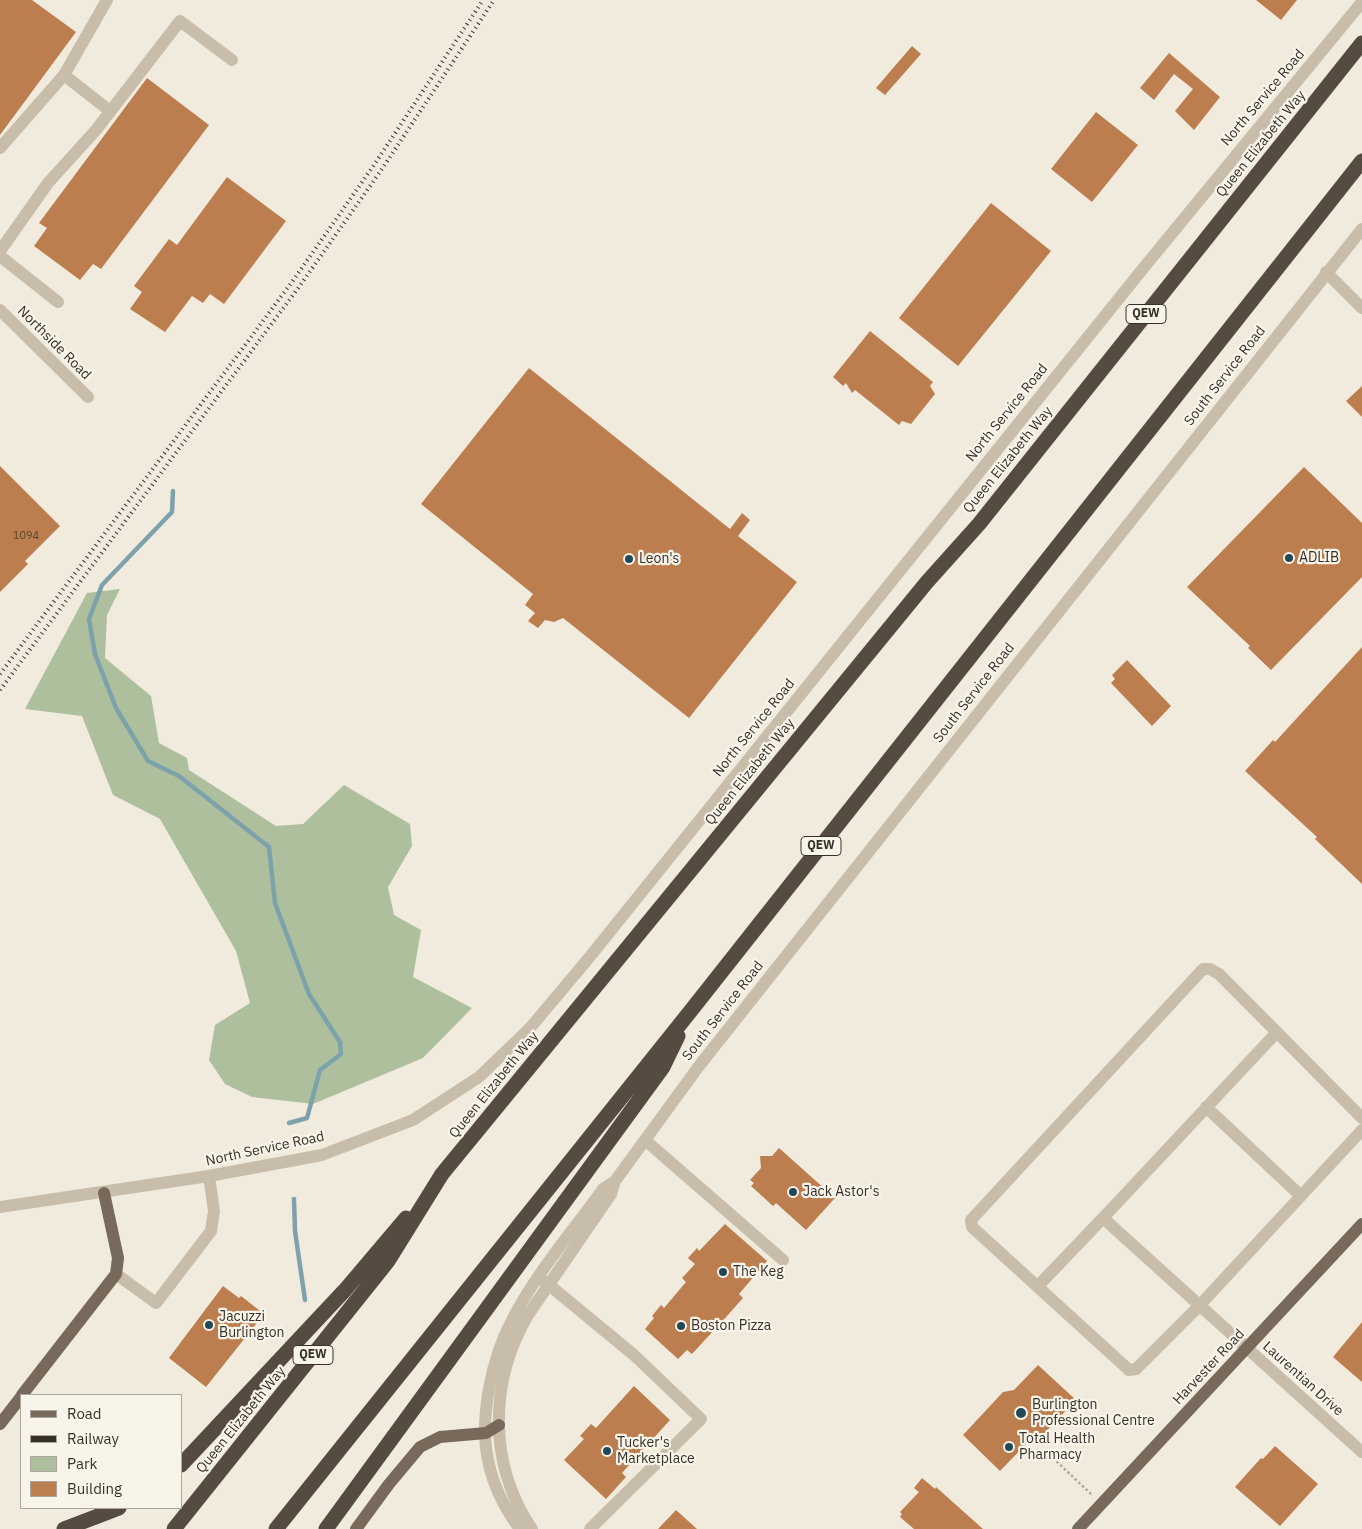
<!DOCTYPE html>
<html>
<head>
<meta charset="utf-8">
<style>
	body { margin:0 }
	#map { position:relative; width:1362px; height:1529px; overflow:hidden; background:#f1ebde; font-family:"IBM Plex Sans",sans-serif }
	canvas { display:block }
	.legend { position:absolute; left:20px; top:1394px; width:162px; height:115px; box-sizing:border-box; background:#f9f4ea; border:1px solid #aba69d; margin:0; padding:6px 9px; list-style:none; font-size:15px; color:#363029 }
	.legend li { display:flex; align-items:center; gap:10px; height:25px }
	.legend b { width:25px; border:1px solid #aba69d }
</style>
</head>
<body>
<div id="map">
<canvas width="1362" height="1529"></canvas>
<ul class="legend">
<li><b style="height:6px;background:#776a5b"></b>Road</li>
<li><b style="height:6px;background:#363029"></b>Railway</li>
<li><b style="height:14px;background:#aebf9e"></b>Park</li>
<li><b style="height:14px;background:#bd7e4f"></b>Building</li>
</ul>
</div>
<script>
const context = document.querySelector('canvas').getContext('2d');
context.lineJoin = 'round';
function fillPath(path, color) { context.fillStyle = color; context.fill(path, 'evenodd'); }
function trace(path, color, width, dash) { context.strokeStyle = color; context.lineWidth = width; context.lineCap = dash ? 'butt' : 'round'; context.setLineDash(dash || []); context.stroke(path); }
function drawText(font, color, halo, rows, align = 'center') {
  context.font = font + ' "IBM Plex Sans",sans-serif'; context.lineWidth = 4.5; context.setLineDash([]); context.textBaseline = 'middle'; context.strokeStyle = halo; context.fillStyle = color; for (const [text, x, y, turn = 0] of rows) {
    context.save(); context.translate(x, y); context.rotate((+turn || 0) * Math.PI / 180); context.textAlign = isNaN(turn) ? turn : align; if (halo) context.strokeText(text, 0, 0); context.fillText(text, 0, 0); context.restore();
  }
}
const green = new Path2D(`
	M 120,589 L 107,615 L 105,658 L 151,696 L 159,743 L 187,758 L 189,770 L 276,826 L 303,824 L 344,785 L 410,824 L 412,846 L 388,887 L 394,915 L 421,930 L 413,977 L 472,1008 L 423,1058 L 313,1104 L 252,1097 L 225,1084 L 209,1060 L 215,1025 L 250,1003 L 236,951 L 160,819 L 113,795 L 82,716 L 25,709 L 87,593 Z`);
const stream = new Path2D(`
	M 173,491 L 172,512 L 102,585 L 89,619 L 95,654 L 116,708 L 148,761 L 179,776 L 269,847 L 275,903 L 309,994 L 340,1042 L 341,1054 L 320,1070 L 307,1118 L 289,1123
	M 294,1199 L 295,1231 L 305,1300`);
const building = new Path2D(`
	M 0,0 L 32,0 L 76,32 L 0,135 Z
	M 1256,0 L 1297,0 L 1281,20 Z
	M 912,46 L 921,54 L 885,95 L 876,88 Z
	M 1169,53 L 1220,97 L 1194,130 L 1175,111 L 1193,89 L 1174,74 L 1154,100 L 1140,88 Z
	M 147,78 L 209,125 L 101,269 L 93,264 L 80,280 L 34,246 L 47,228 L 39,223 Z
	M 1096,112 L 1138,145 L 1092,202 L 1051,169 Z
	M 227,177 L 286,221 L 224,304 L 210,294 L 203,303 L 192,296 L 165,332 L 130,309 L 142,292 L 134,286 L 169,239 L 177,245 Z
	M 991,203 L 1051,251 L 958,366 L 899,318 Z
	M 870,331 L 933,382 L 930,386 L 935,394 L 911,424 L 902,421 L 899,425 L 855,390 L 852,393 L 846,383 L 843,386 L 833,377 Z
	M 529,368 L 730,529 L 742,513 L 750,520 L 738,536 L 797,582 L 689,718 L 563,618 L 554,622 L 545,620 L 538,628 L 528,621 L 535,613 L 525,605 L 533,594 L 421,504 Z
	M 1362,386 L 1362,417 L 1346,401 Z
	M 0,466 L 60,526 L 25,561 L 28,564 L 0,592 Z
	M 1304,467 L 1362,523 L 1362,577 L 1271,670 L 1248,648 L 1250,646 L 1187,587 Z
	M 1362,647 L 1362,884 L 1315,839 L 1317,837 L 1245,771 L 1273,740 L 1275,742 Z
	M 1127,660 L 1171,706 L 1152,726 L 1111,683 L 1115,679 L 1112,675 Z
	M 779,1148 L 835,1198 L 806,1230 L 776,1203 L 773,1206 L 751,1186 L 754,1183 L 750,1180 L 761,1168 L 760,1156 L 772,1156 Z
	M 725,1224 L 767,1261 L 739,1294 L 743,1298 L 727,1316 L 692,1354 L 687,1350 L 678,1359 L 645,1329 L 654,1318 L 652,1316 L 661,1305 L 664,1308 L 686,1282 L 682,1278 L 695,1264 L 688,1258 L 697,1248 L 699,1251 Z
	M 223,1286 L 239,1298 L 241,1296 L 264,1314 L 206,1387 L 169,1358 Z
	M 1362,1322 L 1362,1382 L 1333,1357 Z
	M 1038,1365 L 1076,1400 L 1036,1442 L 1032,1444 L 1028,1442 L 1000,1471 L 963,1435 L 1003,1392 L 1014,1390 Z
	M 634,1386 L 670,1420 L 622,1473 L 626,1477 L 606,1499 L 564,1460 L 584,1439 L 580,1436 L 591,1424 L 596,1428 Z
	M 1275,1446 L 1318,1484 L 1280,1526 L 1235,1487 L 1261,1458 L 1263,1459 Z
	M 922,1478 L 935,1489 L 936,1487 L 983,1529 L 914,1529 L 900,1517 L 902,1514 L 900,1512 L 919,1492 L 914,1488 Z
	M 676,1510 L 697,1529 L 658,1529 Z`);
const path = new Path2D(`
	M 1053,1458 L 1092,1495`);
const minor = new Path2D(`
	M 107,0 L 64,75 L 110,111
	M 0,148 L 64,75
	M 0,251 L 48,183 L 96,130 L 180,21 L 232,60
	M 0,256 L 58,302
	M 1326,272 L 1362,308
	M 0,310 L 88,397
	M 1206,1107 L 1301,1196
	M 1362,1118 L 1219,974 L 1210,969 L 1203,969 L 971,1220 L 972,1227 L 1129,1370 L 1136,1369 L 1199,1306 L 1362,1130
	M 645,1140 L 783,1260
	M 0,1207 L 209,1176 L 322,1155 L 413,1120 L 479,1077 L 530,1028 L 588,959 L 1141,271 L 1362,2
	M 1103,1218 L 1277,1032
	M 116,1274 L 156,1303 L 211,1231 L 214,1211 L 209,1176
	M 543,1280 L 634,1355 L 701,1419 L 590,1529
	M 1038,1286 L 1103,1218 L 1362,1452
	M 520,1529 C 505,1509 493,1485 488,1460 C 479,1418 492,1357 512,1320 C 536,1273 573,1231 603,1189 L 615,1181 L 699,1066 L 1362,229
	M 532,1529 C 488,1464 489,1382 528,1315 L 611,1194 L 615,1181`);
const major = new Path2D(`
	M 22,1395 L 116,1274 L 118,1258 L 104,1193
	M 0,1424 L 21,1397
	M 356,1529 L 389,1484 L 420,1447 L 440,1437 L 486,1433 L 499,1425
	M 1078,1529 L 1362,1224`);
const highway = new Path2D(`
	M 181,1465 L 345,1290 L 406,1218
	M 64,1529 L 119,1508
	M 174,1529 L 388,1261 L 442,1174 L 927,582 L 979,524 L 1362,43
	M 276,1529 L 689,1013 L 1362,161
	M 326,1529 L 663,1067 L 678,1036`);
const rail = new Path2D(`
	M 0,674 L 292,282 L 374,165 L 483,0
	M 0,690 L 299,287 L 382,169 L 494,0`);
const markers = [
	[1289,558,5,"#214855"],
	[629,559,5,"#214855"],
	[793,1192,5,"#214855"],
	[723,1272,5,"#214855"],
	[209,1325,5,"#214855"],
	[681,1326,5,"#214855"],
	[1021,1413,6,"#214855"],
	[1009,1447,5,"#214855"],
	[607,1451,5,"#214855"]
];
const numberNames = [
	["1094",26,536]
];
const shields = [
	[1146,314,40],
	[821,846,40],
	[313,1355,40]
];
const shieldNames = [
	["QEW",1146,314],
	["QEW",821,846],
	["QEW",313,1355]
];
const streetNames = [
	["North Service Road",1263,98,-50],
	["Queen Elizabeth Way",1261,144,-51],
	["Northside Road",54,343,45],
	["South Service Road",1225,376,-52],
	["North Service Road",1007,413,-51],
	["Queen Elizabeth Way",1008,460,-51],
	["South Service Road",974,693,-52],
	["North Service Road",754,728,-51],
	["Queen Elizabeth Way",750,772,-51],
	["South Service Road",723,1011,-52],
	["Queen Elizabeth Way",494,1085,-51],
	["North Service Road",265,1149,-12],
	["Harvester Road",1209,1367,-47],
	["Laurentian Drive",1303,1379,42],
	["Queen Elizabeth Way",241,1420,-51]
];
const poiNames = [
	["ADLIB",1299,558],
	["Leon's",639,559],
	["Jack Astor's",803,1192],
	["The Keg",733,1272],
	["Jacuzzi",219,1317],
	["Burlington",219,1333],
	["Boston Pizza",691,1326],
	["Burlington",1032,1405],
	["Professional Centre",1032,1421],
	["Total Health",1019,1439],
	["Pharmacy",1019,1455],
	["Tucker's",617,1443],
	["Marketplace",617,1459]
];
fillPath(green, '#aebf9e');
trace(stream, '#7ea2ac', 4.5);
fillPath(building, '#bd7e4f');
trace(path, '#b4a894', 2.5, [2.5, 2.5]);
trace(minor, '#c8bdaa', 12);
trace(major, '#776a5b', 12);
trace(highway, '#564b41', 15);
trace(rail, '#363029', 4, [1, 4]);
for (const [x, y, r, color] of markers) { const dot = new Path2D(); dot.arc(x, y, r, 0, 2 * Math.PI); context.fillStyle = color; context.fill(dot); trace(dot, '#f9f4ea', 2); }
drawText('11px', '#584432', null, numberNames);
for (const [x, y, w] of shields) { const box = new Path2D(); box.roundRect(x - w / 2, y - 9.5, w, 19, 4); context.fillStyle = '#f9f4ea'; context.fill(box); trace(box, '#363029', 1); }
drawText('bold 12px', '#363029', null, shieldNames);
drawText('14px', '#363029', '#f9f4ea', streetNames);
drawText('14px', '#363029', '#f9f4ea', poiNames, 'left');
</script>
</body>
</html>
